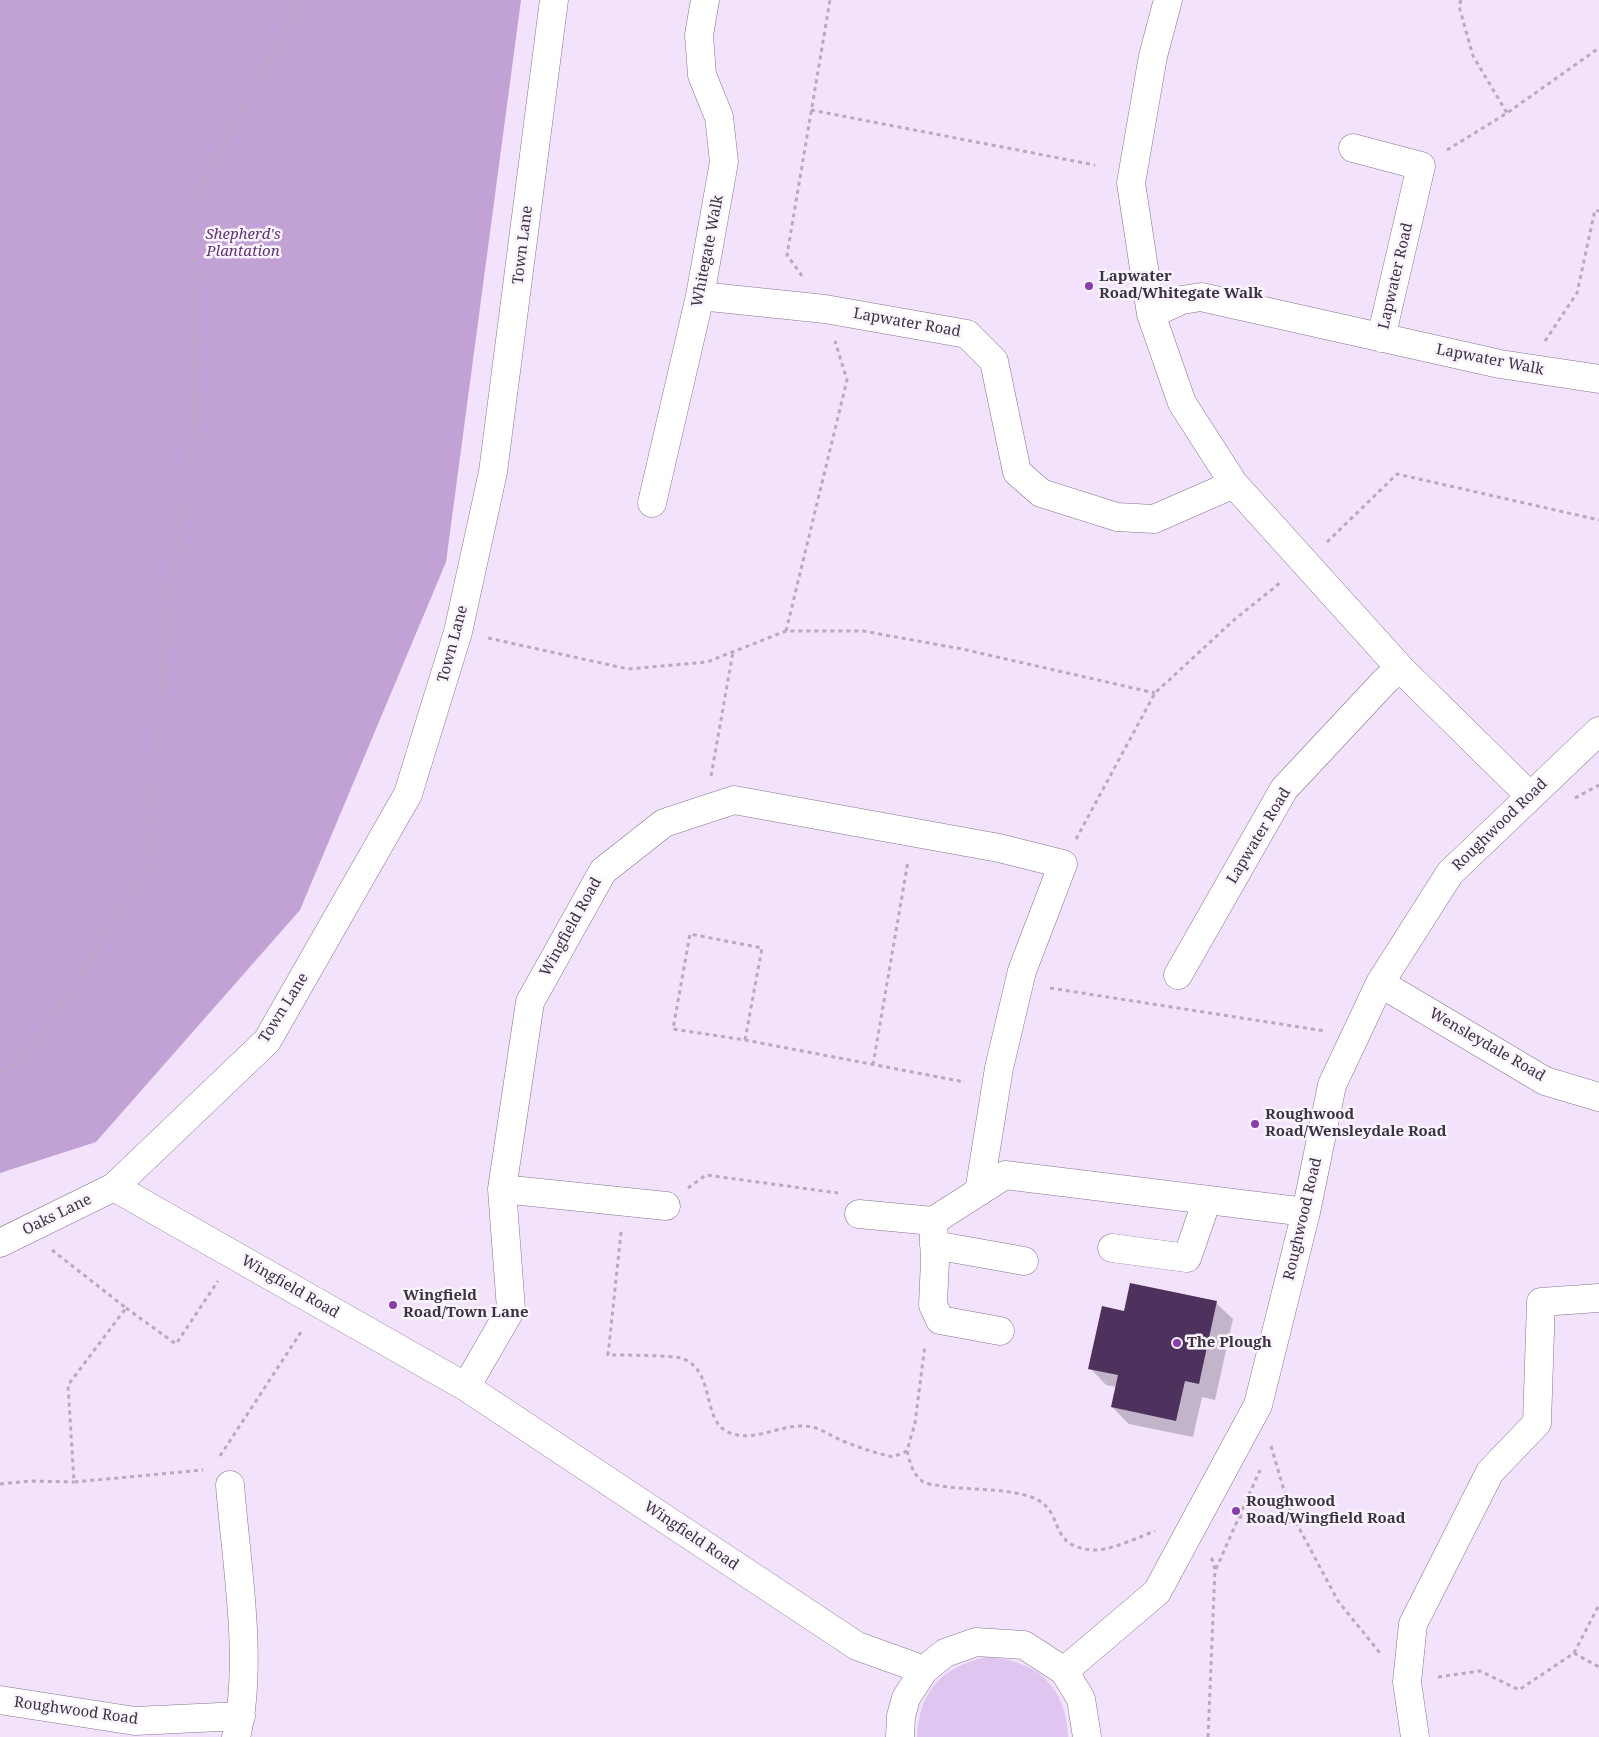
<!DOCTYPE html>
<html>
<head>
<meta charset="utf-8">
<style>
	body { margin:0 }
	canvas { display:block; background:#f2e2fb }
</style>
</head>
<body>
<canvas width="1599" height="1737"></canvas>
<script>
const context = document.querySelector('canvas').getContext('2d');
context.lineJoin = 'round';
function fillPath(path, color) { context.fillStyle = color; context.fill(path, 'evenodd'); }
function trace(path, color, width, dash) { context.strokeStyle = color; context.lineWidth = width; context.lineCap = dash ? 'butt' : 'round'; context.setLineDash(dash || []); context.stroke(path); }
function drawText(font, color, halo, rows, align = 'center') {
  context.font = font + ' "Noto Serif",serif'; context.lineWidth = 5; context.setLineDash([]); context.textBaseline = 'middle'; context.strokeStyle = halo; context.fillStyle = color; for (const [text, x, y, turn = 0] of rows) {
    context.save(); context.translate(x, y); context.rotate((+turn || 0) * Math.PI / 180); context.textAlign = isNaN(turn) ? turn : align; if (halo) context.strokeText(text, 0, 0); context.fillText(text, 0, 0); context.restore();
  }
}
const green = new Path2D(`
	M 986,1657 C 1036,1660 1066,1685 1068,1737 L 917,1737 C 919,1691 942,1667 986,1657 Z`);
const forest = new Path2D(`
	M 0,0 L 521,0 L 446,562 L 300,910 L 96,1142 L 0,1173 Z`);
const shadow = new Path2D(`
	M 1216,1303 L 1233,1319 L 1215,1400 L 1202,1397 L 1193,1437 L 1129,1424 L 1112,1407 L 1116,1387 L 1106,1385 L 1090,1368 Z`);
const building = new Path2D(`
	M 1130,1283 L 1217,1301 L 1199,1384 L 1185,1381 L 1176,1421 L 1111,1407 L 1118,1375 L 1088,1369 L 1102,1306 L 1124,1311 Z`);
const path = new Path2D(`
	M 1461,0 L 1459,6 L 1473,56 L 1507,113
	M 811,110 L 1095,165
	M 1447,150 L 1507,113 L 1599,48
	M 802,276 L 787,255 L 830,0
	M 1545,341 L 1577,293 L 1595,210 L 1599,211
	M 1327,542 L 1397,474 L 1599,520
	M 786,631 L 847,380 L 835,341
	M 488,638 L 628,669 L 707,662 L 786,631 L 863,631 L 962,649 L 1155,693
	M 711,776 L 733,652
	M 1575,798 L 1599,785
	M 1076,839 L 1155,693 L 1234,620 L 1281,582
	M 1050,988 L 1325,1031
	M 745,1040 L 762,948 L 690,934 L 673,1029 L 745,1040 L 965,1082
	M 873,1065 L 908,861
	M 0,1070 L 26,1060 L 150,866 L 165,632 L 195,422 L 192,205 L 300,0
	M 688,1188 L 706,1175 L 838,1193
	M 621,1232 L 608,1355 C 622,1355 675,1355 684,1359 C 716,1373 701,1422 730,1433 C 758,1443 784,1421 812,1427 C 822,1429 833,1437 843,1441 C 860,1448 876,1453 893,1457 L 907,1451 L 915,1423 L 925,1345
	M 52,1250 L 126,1308 L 68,1385 L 74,1482 L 203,1470
	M 126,1308 L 176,1344 L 218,1281
	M 1271,1446 L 1290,1511 L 1338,1601 L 1380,1653
	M 907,1451 C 910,1462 912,1473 922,1481 C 925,1484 932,1484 936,1485 C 967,1491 1002,1487 1031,1497 C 1067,1509 1045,1547 1093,1550 C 1110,1551 1139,1537 1155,1531
	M 220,1456 L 303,1329
	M 0,1484 L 30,1481 L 74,1482
	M 1239,1517 L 1260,1470
	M 1216,1569 L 1239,1517 L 1296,1523
	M 1574,1653 L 1599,1605
	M 1438,1677 L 1480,1671 L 1519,1690 L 1574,1653 L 1599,1667
	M 1208,1737 L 1215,1569 L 1211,1556`);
const minor = new Path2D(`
	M 1168,0 L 1153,56 L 1131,183 L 1151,314 L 1182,403 L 1234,484 L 1400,668 L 1530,796
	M 1353,148 L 1421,166 L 1381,338
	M 700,296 L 825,309 L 967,334 L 994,361 L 1017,472 L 1041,493 L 1117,517 L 1154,519 L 1234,484
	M 1151,314 L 1182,300 L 1201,297 L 1500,364 L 1599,379
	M 652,503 L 700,296 L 724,162 L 719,117 L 702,75 L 699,35 L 705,0
	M 1178,975 L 1284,789 L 1385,681 L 1400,668
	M 1380,983 L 1545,1081 L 1599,1097
	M 114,1187 L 466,1387 L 857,1646 L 924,1670
	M 502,1189 L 666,1206
	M 859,1214 L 933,1221 L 1005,1175 L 1306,1212
	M 933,1221 L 935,1260 L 933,1305 L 940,1320 L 1000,1331
	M 0,1243 L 114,1187 L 267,1041 L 408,794 L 458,632 L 493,472 L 554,0
	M 934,1245 L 1024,1261
	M 1112,1248 L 1187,1258 L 1207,1200
	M 466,1387 L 511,1309 L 502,1189 L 530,1002 L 603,871 L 664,823 L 734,800 L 999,848 L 1063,864 L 1022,971 L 999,1068 L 979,1192
	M 230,1485 C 236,1562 254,1663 236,1737
	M 1064,1671 L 1157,1592 L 1258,1405 L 1306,1212 L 1332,1085 L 1380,983 L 1450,873 L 1599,731
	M 0,1700 L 135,1721 L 241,1716
	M 900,1737 L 901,1716 L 906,1698 L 924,1670 L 945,1653 L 976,1642 L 1024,1645 L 1064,1671 L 1081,1699 L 1087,1737
	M 1415,1737 L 1407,1682 L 1413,1624 L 1490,1472 L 1537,1423 L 1541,1302 L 1599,1298`);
const markers = [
	[1089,286,5,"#893cac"],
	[1255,1124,5,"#893cac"],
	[393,1305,5,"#893cac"],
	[1177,1343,5,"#893cac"],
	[1236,1511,5,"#893cac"]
];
const parkNames = [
	["Shepherd's",243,235],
	["Plantation",243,252]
];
const streetNames = [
	["Town Lane",523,245,-83],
	["Whitegate Walk",708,251,-79],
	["Lapwater Road",1396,276,-77],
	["Lapwater Road",907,323,10],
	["Lapwater Walk",1490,360,11],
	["Town Lane",453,644,-75],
	["Roughwood Road",1500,825,-44],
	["Lapwater Road",1259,836,-59],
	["Wingfield Road",571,927,-61],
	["Town Lane",284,1008,-58],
	["Wensleydale Road",1487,1045,30],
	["Oaks Lane",57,1215,-26],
	["Roughwood Road",1303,1219,-77],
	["Wingfield Road",290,1287,30],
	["Wingfield Road",691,1536,34],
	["Roughwood Road",76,1711,8]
];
const poiNames = [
	["Lapwater",1099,277],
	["Road/Whitegate Walk",1099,294],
	["Roughwood",1265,1115],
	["Road/Wensleydale Road",1265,1132],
	["Wingfield",403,1296],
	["Road/Town Lane",403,1313],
	["The Plough",1187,1343],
	["Roughwood",1246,1502],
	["Road/Wingfield Road",1246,1519]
];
fillPath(green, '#e1c5f1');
fillPath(forest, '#c2a1d5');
fillPath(shadow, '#0003');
fillPath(building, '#4e315d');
trace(minor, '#84758c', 29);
trace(path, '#b7aabe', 3, [4, 4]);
trace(minor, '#fff', 28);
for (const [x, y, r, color] of markers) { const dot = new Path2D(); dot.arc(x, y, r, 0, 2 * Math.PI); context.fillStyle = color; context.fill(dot); trace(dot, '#faf3fe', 2); }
drawText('italic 15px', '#5f3474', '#faf3fe', parkNames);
drawText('15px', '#3a343e', '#faf3fe', streetNames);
drawText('bold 15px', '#3a343e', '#faf3fe', poiNames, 'left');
</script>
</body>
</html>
